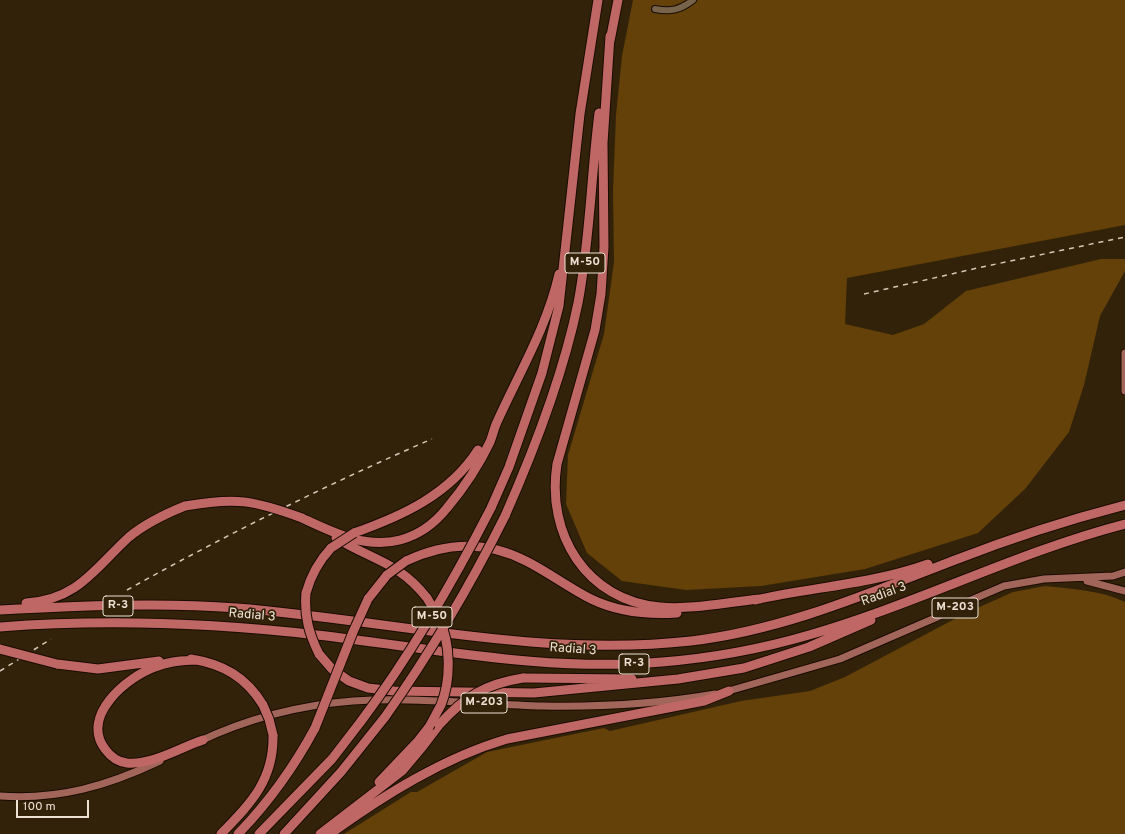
<!DOCTYPE html>
<html>
<head>
<meta charset="utf-8">
<style>
	body { margin:0 }
	#map { position:relative; width:1125px; height:834px; overflow:hidden; background:#33220a; font-family:Overpass,sans-serif }
	canvas { display:block }
	.scale { position:absolute; left:16px; top:800px; width:73px; height:18px; box-sizing:border-box; border:2px solid #ede1d3; border-top:0; padding-left:5px; font-size:12px; line-height:14px; white-space:nowrap; color:#ede1d3; -webkit-text-stroke:3px #33220a; paint-order:stroke }
</style>
</head>
<body>
<div id="map">
<canvas width="1125" height="834"></canvas>
<div class="scale">100 m</div>
</div>
<script>
const context = document.querySelector('canvas').getContext('2d');
context.lineJoin = 'round';
function fillPath(path, color) { context.fillStyle = color; context.fill(path, 'evenodd'); }
function trace(path, color, width, dash) { context.strokeStyle = color; context.lineWidth = width; context.lineCap = dash ? 'butt' : 'round'; context.setLineDash(dash || []); context.stroke(path); }
function drawText(font, color, halo, rows, align = 'center') {
  context.font = font + ' Overpass,sans-serif'; context.lineWidth = 3.5; context.setLineDash([]); context.textBaseline = 'middle'; context.strokeStyle = halo; context.fillStyle = color; for (const [text, x, y, turn = 0] of rows) {
    context.save(); context.translate(x, y); context.rotate((+turn || 0) * Math.PI / 180); context.textAlign = isNaN(turn) ? turn : align; if (halo) context.strokeText(text, 0, 0); context.fillText(text, 0, 0); context.restore();
  }
}
const green = new Path2D(`
	M 633,0 L 1125,0 L 1125,225 L 847,278 L 845,324 L 893,335 L 924,324 L 966,291 L 1101,259 L 1125,259 L 1125,271 L 1100,316 L 1084,385 L 1069,432 L 1025,489 L 978,533 L 865,569 L 761,586 L 686,590 L 622,581 L 587,553 L 566,504 L 568,455 L 604,334 L 614,262 L 613,190 L 616,115 L 622,56 Z
	M 1045,586 C 1072,589 1100,590 1125,602 L 1125,834 L 344,834 L 411,792 L 417,792 L 487,752 L 604,728 L 610,731 L 741,701 L 810,691 L 845,677 L 964,614 L 1013,592 Z`);
const minor = new Path2D(`
	M 655,9 C 671,12 680,10 693,0`);
const major = new Path2D(`
	M 1125,353 L 1125,391
	M 1087,581 L 1125,591
	M 725,692 L 840,659 L 935,618 L 969,601 L 1004,586 L 1044,579 L 1113,576 L 1125,572
	M 198,742 C 246,719 301,705 353,701 C 416,697 480,704 543,706 C 601,707 658,704 715,694
	M 0,796 C 59,800 107,786 160,761`);
const highway = new Path2D(`
	M 610,36 L 603,143 L 604,247 L 601,294 L 595,330 L 557,464 C 546,534 586,600 660,607 C 693,610 727,602 760,599
	M 610,41 L 618,0
	M 491,508 L 509,467 L 542,373 L 559,306 L 580,114 L 598,0
	M 505,516 C 535,448 563,376 578,303 C 590,240 591,176 599,113
	M 304,519 C 334,533 366,549 400,540 C 419,535 435,523 447,508 C 463,489 479,465 490,442 C 493,435 494,428 497,422 C 519,373 547,327 559,274
	M 354,533 C 402,516 449,495 478,450
	M 336,538 C 372,560 399,562 427,598
	M 406,561 C 446,542 485,540 526,561 C 548,572 569,588 591,599 C 618,612 648,615 677,613
	M 306,593 C 311,575 318,562 331,548
	M 368,599 L 387,575
	M 755,600 C 813,587 872,584 928,564
	M 26,603 C 78,600 95,568 129,537 C 146,523 165,514 185,506
	M 0,610 C 78,606 158,602 237,608 C 388,620 539,658 691,641 C 784,630 869,593 955,560 C 1011,538 1067,520 1125,505
	M 0,627 C 106,619 212,623 317,635 C 431,648 546,672 662,662 C 712,658 761,649 809,635 C 917,604 1017,552 1125,524
	M 319,654 L 332,669 L 349,681 L 368,688 L 394,691 L 534,693 L 678,679 L 744,668 L 809,647 L 871,620
	M 191,659 C 223,664 246,677 263,705
	M 197,660 C 182,661 169,661 155,667 C 127,677 80,716 105,749 C 110,756 118,762 127,763 C 153,765 179,748 203,740
	M 57,664 L 98,669 L 159,661
	M 523,678 L 632,679
	M 379,782 L 418,741 L 429,727
	M 221,834 C 251,803 274,780 273,735
	M 238,834 C 269,802 294,767 315,728
	M 259,834 L 332,759 L 362,720
	M 284,834 L 341,772 L 385,717
	M 320,834 L 402,771 L 423,746 L 439,725
	M 330,834 C 384,795 443,758 507,739 L 704,701 L 729,691`);
const rail = new Path2D(`
	M 864,294 L 982,267 L 1125,237
	M 127,590 C 226,535 328,484 432,439
	M 0,671 L 51,639`);
const highwayBridge = new Path2D(`
	M 185,506 C 236,497 253,500 302,518
	M 331,548 L 354,533
	M 387,575 L 406,561
	M 306,593 C 304,616 309,634 319,654
	M 427,598 C 431,605 436,612 439,619 C 451,644 451,680 441,705 C 437,712 433,720 429,727
	M 0,649 L 57,664
	M 263,705 L 269,719 L 273,735
	M 385,717 C 431,652 470,586 505,516
	M 362,720 C 412,653 453,582 491,508
	M 439,725 C 464,697 485,684 523,678
	M 315,728 L 353,632 L 368,599`);
const shields = [
	[585,263,40],
	[118,606,30],
	[955,608,46],
	[432,617,40],
	[634,664,30],
	[484,703,46]
];
const shieldNames = [
	["M-50",585,263],
	["R-3",118,606],
	["M-203",955,608],
	["M-50",432,617],
	["R-3",634,664],
	["M-203",484,703]
];
const streetNames = [
	["Radial 3",884,595,-20],
	["Radial 3",252,616,5],
	["Radial 3",573,650,4]
];
fillPath(green, '#634108');
trace(minor, '#1a0b00', 8);
trace(major, '#1a0b00', 9);
trace(highway, '#1a0b00', 11);
trace(minor, '#76634a', 6);
trace(major, '#a1655a', 7);
trace(highway, '#be6765', 9);
trace(rail, '#d4c7b7', 1.5, [5, 5]);
trace(highwayBridge, '#1a0b00', 11, []);
trace(highwayBridge, '#be6765', 9);
for (const [x, y, w] of shields) { const box = new Path2D(); box.roundRect(x - w / 2, y - 10, w, 20, 3); context.fillStyle = '#33220a'; context.fill(box); trace(box, '#ede1d3', 1); }
drawText('bold 12px', '#ede1d3', null, shieldNames);
drawText('13px', '#ede1d3', '#33220a', streetNames);
</script>
</body>
</html>
